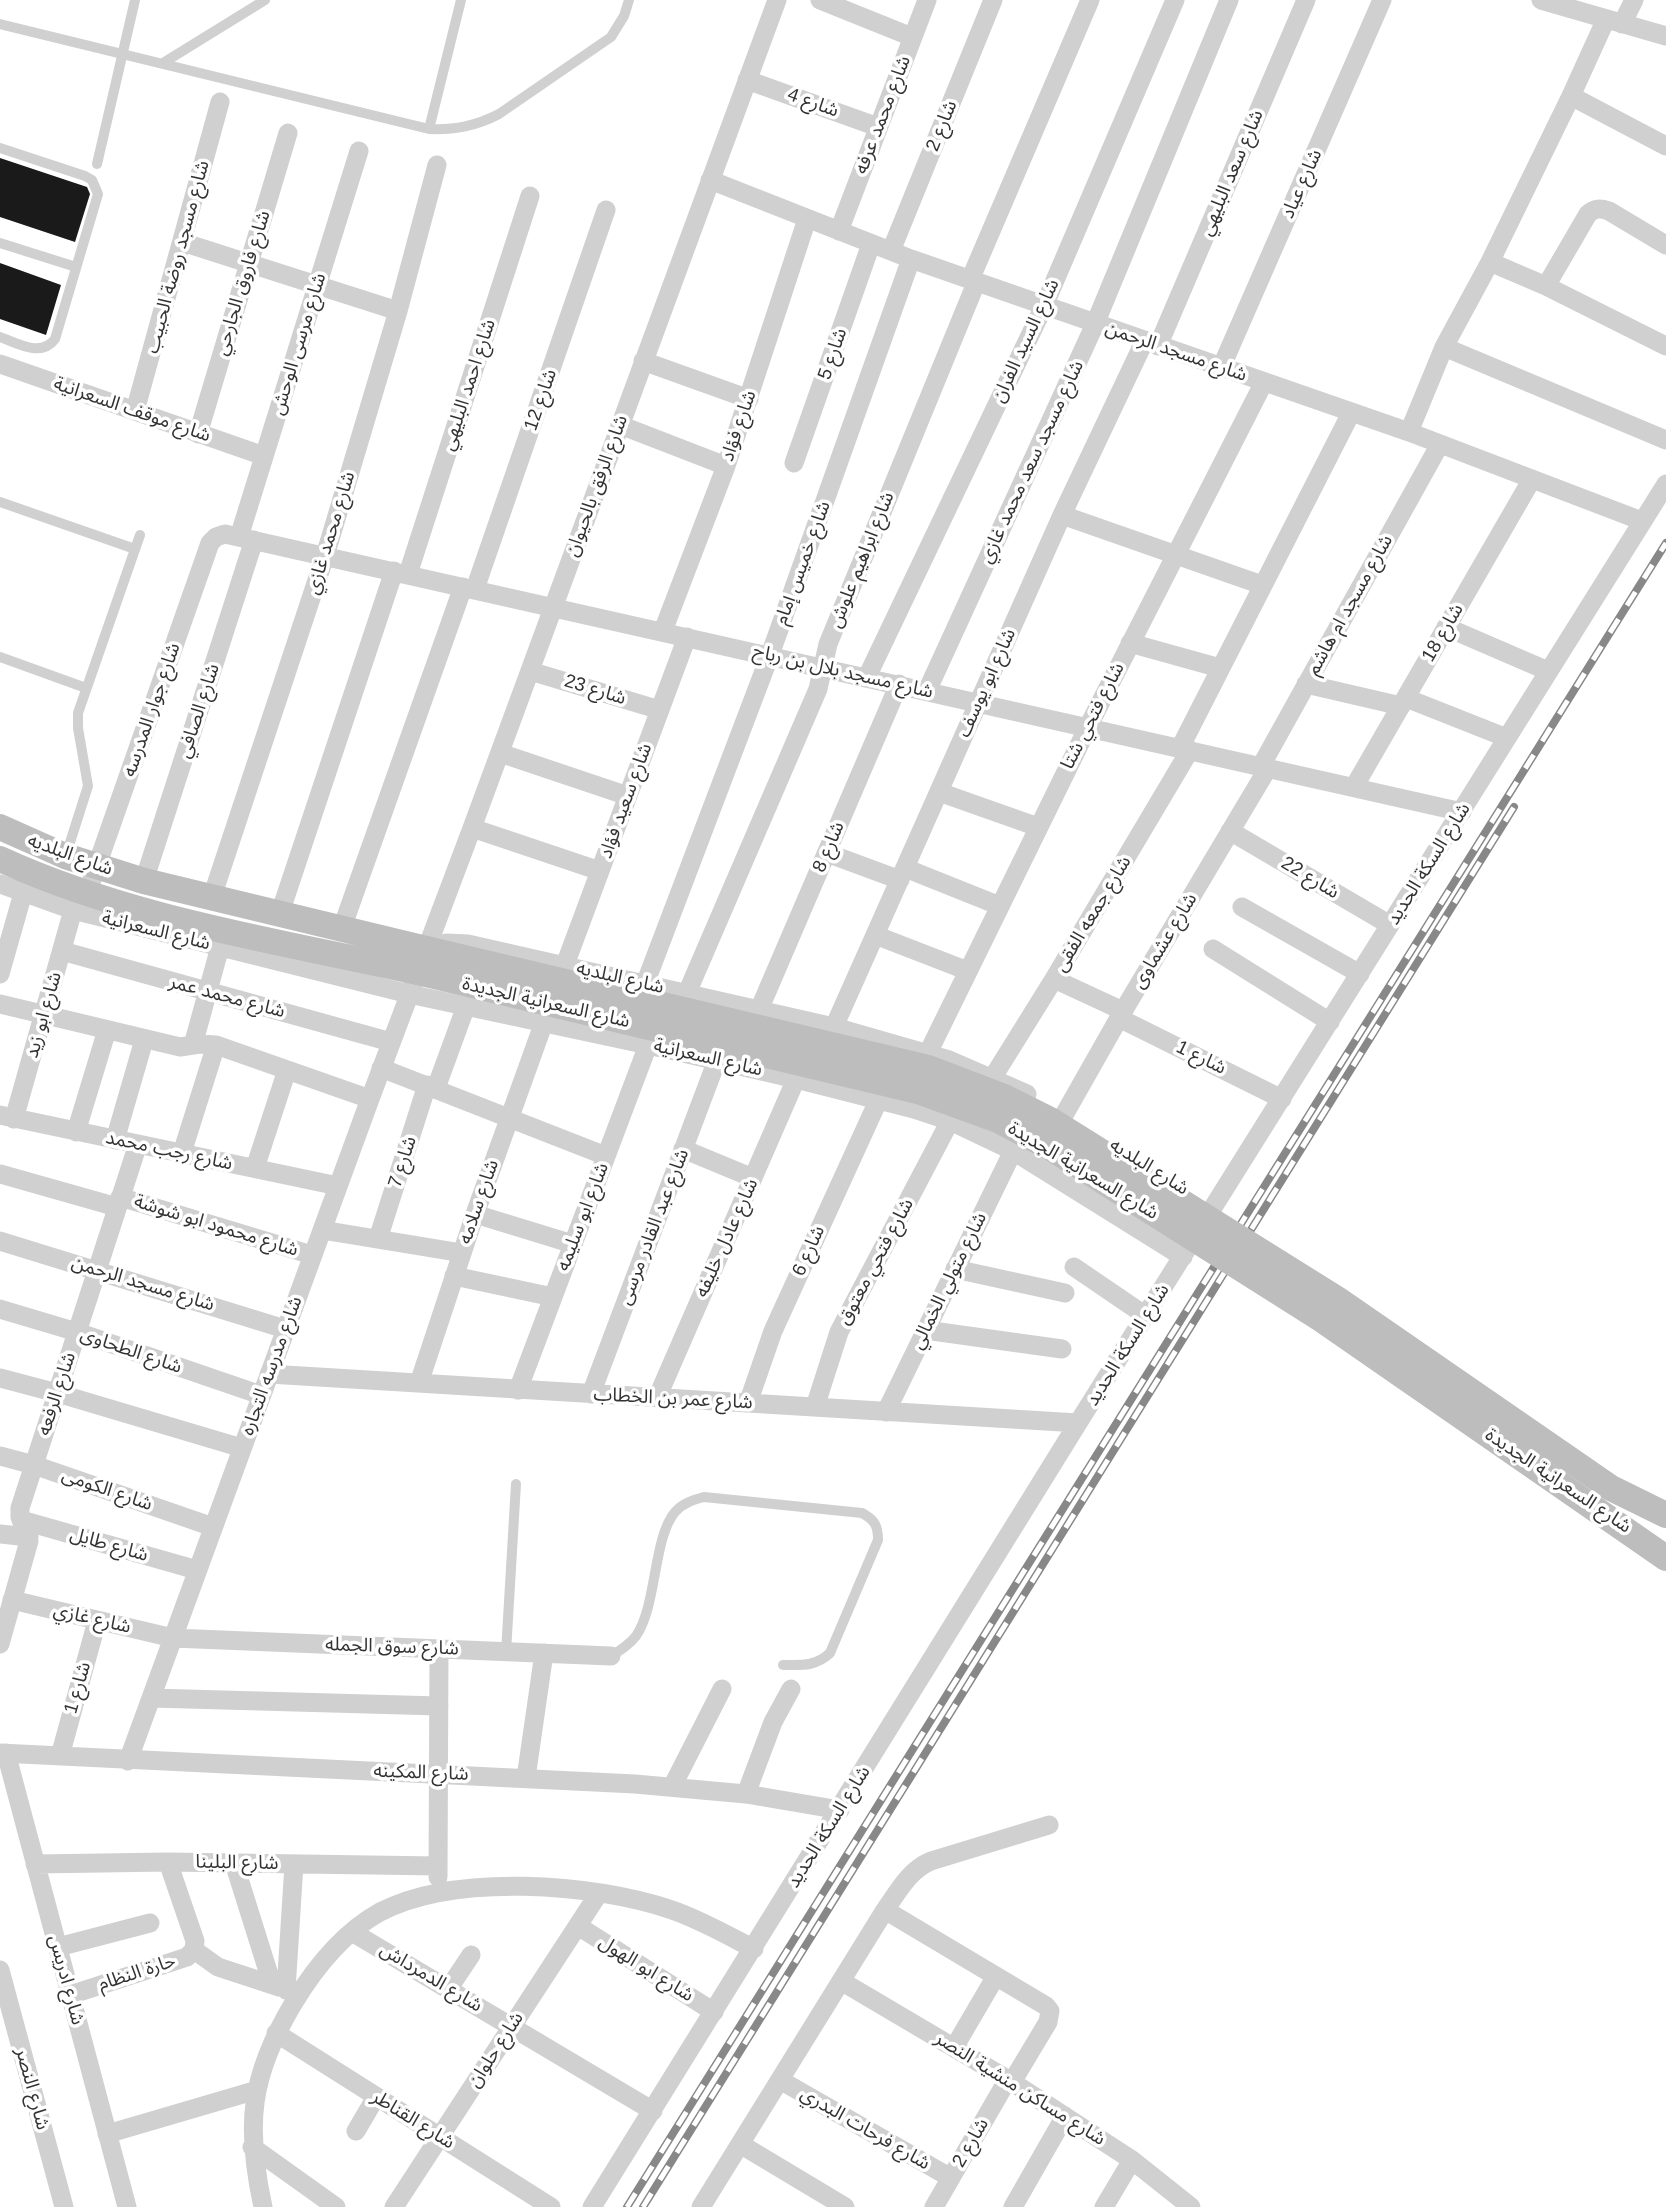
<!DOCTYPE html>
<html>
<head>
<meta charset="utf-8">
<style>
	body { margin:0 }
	canvas { display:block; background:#fff }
</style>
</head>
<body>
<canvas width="1666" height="2207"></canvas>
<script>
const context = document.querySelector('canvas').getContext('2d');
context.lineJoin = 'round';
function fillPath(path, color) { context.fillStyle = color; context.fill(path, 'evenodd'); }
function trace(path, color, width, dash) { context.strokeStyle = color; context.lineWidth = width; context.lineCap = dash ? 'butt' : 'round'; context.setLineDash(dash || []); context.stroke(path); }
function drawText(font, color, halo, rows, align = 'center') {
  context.font = font + ' Helvetica,"Noto Sans Arabic",sans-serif'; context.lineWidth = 7; context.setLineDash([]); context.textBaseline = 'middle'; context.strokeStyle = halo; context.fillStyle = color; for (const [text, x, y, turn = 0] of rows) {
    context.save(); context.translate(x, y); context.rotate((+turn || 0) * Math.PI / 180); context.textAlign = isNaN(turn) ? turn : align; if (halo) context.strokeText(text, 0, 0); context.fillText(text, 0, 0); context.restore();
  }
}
const building = new Path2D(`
	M 0,158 L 87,187 L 90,194 L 75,242 L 0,217 Z
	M 0,263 L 61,285 L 46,335 L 0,319 Z`);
const lane = new Path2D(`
	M 0,24 L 429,129 C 455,130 476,126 499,114 L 611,37 L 624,16 L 629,0
	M 163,63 L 265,0
	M 429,129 L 461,0
	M 0,148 L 85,176 L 92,180 L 98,194 L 55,339 C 41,358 17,343 0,337
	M 97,164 L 135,0
	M 0,243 L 76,267
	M 0,502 L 135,549
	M 0,657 L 86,688
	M 66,855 L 88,786 L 78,728 L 78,713 L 140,535
	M 506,1652 L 516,1484
	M 611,1656 C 621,1650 629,1645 636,1636 C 657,1606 653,1538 675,1512 C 683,1503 693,1500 704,1497 L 862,1513 C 875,1520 878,1526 878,1540 L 830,1653 C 815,1667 801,1665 783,1665`);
const street = new Path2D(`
	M 820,0 L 912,37
	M 1541,0 L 1666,36
	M 1622,24 L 1634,0
	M 747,80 L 878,127
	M 1571,96 L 1666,146
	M 710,180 L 911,259 L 1409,432 L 1642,521
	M 839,231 L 927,0
	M 182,242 L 398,311
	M 891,251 L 993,0
	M 1490,262 L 1546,286 L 1666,346
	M 970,280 L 1090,0
	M 1546,286 L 1588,214 C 1595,208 1600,208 1609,211 L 1666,245
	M 1158,346 L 1306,0
	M 1444,347 L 1666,440
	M 643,361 L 749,399
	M 0,364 L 264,456
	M 1221,368 L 1382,0
	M 135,411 L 220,102
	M 620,425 L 726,466
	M 1409,432 L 1444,347 L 1490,262 L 1571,96 L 1606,19
	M 198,434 L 288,133
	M 794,463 L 871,244
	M 1062,515 L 1262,585
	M 239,537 L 359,151
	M 408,574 L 530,196
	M 475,589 L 606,210
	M 1446,627 L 1548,671
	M 663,631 L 726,466 L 807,219
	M 1130,643 L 1220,668
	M 530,671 L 660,710
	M 867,677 L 1044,306 L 1175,0
	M 1306,684 L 1401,706
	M 927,691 L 1095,324 L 1229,0
	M 1406,698 L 1507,738
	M 1180,748 L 1351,413
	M 500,753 L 628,796
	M 1261,766 L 1440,444
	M 1354,787 L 1532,479
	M 939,792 L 1038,827
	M 472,828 L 600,871
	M 1230,831 L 1390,925
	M 827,853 L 900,880
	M 905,868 L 1000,906
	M 144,881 L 254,540
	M 0,884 L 73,910 L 409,994 L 648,1045 L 796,1079 L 914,1109 L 950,1121 L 1013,1151 L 1183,1257
	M 87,894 L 210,543 L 216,537 L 225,534 L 1462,812
	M 212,897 L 325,556 L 398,311 L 437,165
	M 1242,907 L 1360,974
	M 280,913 L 394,571
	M 342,928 L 463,587
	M 875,935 L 968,971
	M 432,947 L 447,943 L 468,944 L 834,1027 L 949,1060 L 1027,1094
	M 1213,949 L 1330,1022
	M 62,951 L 391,1042
	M 565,965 L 687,637
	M 0,974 L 23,893
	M 1054,979 L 1123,1011
	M 645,984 L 770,655 L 911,259
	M 687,993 L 818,689 L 828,644 L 976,283
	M 0,1004 L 180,1047 L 200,1044 L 216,1045 L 370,1099
	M 759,1010 L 899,684
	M 1119,1018 L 1282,1099
	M 834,1027 L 1062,515 L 1144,342
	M 193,1045 L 220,947
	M 928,1053 L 1088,727 L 1264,382
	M 381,1068 L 606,1156
	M 993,1077 L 1054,979 L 1190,750
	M 436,1088 L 466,1006
	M 0,1115 L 338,1186
	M 1064,1115 L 1119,1018 L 1268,768
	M 14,1119 L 73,910
	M 76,1132 L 107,1030
	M 115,1140 L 144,1040
	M 683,1149 L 753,1178
	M 182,1153 L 216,1045
	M 255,1168 L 287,1070
	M 0,1174 L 117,1207
	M 120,1197 L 312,1255
	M 475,1214 L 573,1244
	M 322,1230 L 462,1253
	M 378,1239 L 427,1085
	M 0,1241 L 285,1329
	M 1074,1267 L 1146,1316
	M 955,1269 L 1065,1293
	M 454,1276 L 553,1297
	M 0,1309 L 77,1332 L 261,1395
	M 925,1330 L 1062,1349
	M 269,1374 L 1078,1423
	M 0,1378 L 57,1393 L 242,1448
	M 419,1383 L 475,1214 L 544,1022
	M 518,1390 L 648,1045
	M 591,1394 L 717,1060
	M 657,1398 L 796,1079
	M 748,1403 L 773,1331 L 878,1101
	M 815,1407 L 839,1332 L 950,1121
	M 886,1412 L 1013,1151
	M 0,1456 L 34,1465 L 213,1527
	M 21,1520 L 197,1570
	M 0,1534 L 29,1537
	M 12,1600 L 173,1638 L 611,1656
	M 0,1644 L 29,1541 L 20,1517 L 20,1508 L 138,1144
	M 151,1698 L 439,1706
	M 0,1753 L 635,1784 L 746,1794 L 840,1810
	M 6,1753 L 127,2207
	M 60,1756 L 97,1621
	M 128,1761 L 370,1099 L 472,828 L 777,0
	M 526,1778 L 544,1653
	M 672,1787 L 722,1689
	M 746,1794 L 773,1722 L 791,1689
	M 234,1863 L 272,1984
	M 35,1864 L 168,1862 L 438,1866
	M 438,1877 L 439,1649
	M 885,1910 L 1046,2006 L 1050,2011 L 1048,2022 L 1012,2082
	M 578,1926 L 714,2012
	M 352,1932 L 653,2111
	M 58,1947 L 150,1923
	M 194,1950 L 218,1967 L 279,1987
	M 0,1970 L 64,2207
	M 841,1981 L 1012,2082 L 1132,2160 L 1191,2207
	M 449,1988 L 471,1955
	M 286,1990 L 294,1864
	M 70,1995 L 187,1957 L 194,1950 L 195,1941 L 168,1862
	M 276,2033 L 551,2207
	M 955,2046 L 996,1976
	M 780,2080 L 951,2178
	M 356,2131 L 376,2097
	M 107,2134 L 257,2090
	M 740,2144 L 845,2207
	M 252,2147 L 336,2207
	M 263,2207 C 245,2125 250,2076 293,2004 C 314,1969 344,1932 380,1912 C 455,1873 593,1883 672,1910 C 701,1920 727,1935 754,1949
	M 394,2207 L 599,1893
	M 592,2207 L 1078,1423 L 1666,484
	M 701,2207 L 885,1910 C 898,1892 909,1870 931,1861 L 1049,1825
	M 934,2207 L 1008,2079
	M 1013,2207 L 1065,2116
	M 1104,2207 L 1132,2160`);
const secondary = new Path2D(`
	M 0,827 L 65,856 L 144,881 L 426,949
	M 0,859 C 131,919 277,941 418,972`);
const rail = new Path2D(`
	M 627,2207 L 1666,543
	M 643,2207 L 1514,807`);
const secondaryBridge = new Path2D(`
	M 426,949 L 928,1068 L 1004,1097 L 1052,1121 L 1337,1299 L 1611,1488 L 1666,1515
	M 418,972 L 918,1091 L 998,1120 L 1049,1147 L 1321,1319 L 1666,1558`);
const streetNames = [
	["شارع 4",813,103,20],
	["شارع محمد عرفه",883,115,-69],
	["شارع 2",942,126,-68],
	["شارع سعد البليهي",1232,173,-67],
	["شارع عياد",1302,184,-66],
	["شارع مسجد روضة الحبيب",178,257,-75],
	["شارع فاروق الجارحي",243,283,-73],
	["شارع السيد الفران",1026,341,-65],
	["شارع مرسى الوحش",299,344,-73],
	["شارع مسجد الرحمن",1176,352,19],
	["شارع 5",833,354,-71],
	["شارع احمد البليهي",469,385,-72],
	["شارع 12",541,400,-71],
	["شارع موقف السعرانية",132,410,19],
	["شارع فؤاد",739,426,-71],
	["شارع مسجد سعد محمد غازي",1032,462,-65],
	["شارع الرفق بالحيوان",597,486,-70],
	["شارع محمد غازي",331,533,-73],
	["شارع ابراهيم علوش",862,560,-68],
	["شارع خميس إمام",803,563,-70],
	["شارع مسجد ام هاشم",1350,605,-61],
	["شارع 18",1443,633,-60],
	["شارع مسجد بلال بن رباح",843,672,13],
	["شارع ابو يوسف",987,683,-66],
	["شارع 23",595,690,17],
	["شارع جوار المدرسه",152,710,-71],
	["شارع الصافي",199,711,-72],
	["شارع فتحي شتا",1093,716,-63],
	["شارع سعيد فؤاد",626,801,-70],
	["شارع 8",829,847,-67],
	["شارع البلديه",70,855,20],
	["شارع السكة الحديد",1429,864,-58],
	["شارع 22",1310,878,31],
	["شارع جمعه الفقى",1093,914,-59],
	["شارع السعرانية",156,931,14],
	["شارع عشماوى",1165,941,-59],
	["شارع البلديه",620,978,13],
	["شارع محمد عمر",227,997,15],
	["شارع السعرانية الجديدة",546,1003,13],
	["شارع ابو زيد",44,1015,-74],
	["شارع السعرانية",708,1058,13],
	["شارع 1",1201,1058,26],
	["شارع رجب محمد",169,1151,12],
	["شارع 7",403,1162,-72],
	["شارع البلديه",1149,1167,32],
	["شارع السعرانية الجديدة",1083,1171,31],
	["شارع سلامه",479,1202,-71],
	["شارع ابو سليمه",583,1217,-69],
	["شارع محمود ابو شوشة",216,1226,17],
	["شارع عبد القادر مرسى",654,1227,-69],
	["شارع عادل خليفه",727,1238,-66],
	["شارع 6",809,1251,-66],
	["شارع فتحي معتوق",876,1262,-62],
	["شارع متولي الخمالي",949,1281,-64],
	["شارع مسجد الرحمن",143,1284,17],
	["شارع السكة الحديد",1128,1345,-58],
	["شارع الطحاوى",131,1351,19],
	["شارع مدرسه التجاره",272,1366,-70],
	["شارع الرفعه",57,1394,-72],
	["شارع عمر بن الخطاب",673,1399,3],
	["شارع السعرانية الجديدة",1558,1481,34],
	["شارع الكومى",107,1490,19],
	["شارع طايل",109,1545,16],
	["شارع غازي",92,1619,13],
	["شارع سوق الجمله",392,1647,2],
	["شارع 1",78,1688,-74],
	["شارع المكينه",421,1773,2],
	["شارع السكة الحديد",829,1827,-58],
	["شارع البلينا",237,1863,1],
	["شارع ابو الهول",646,1969,32],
	["حارة النظام",137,1973,-18],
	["شارع الدمرداش",431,1978,31],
	["شارع ادريس",66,1980,75],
	["شارع حلوان",496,2050,-57],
	["شارع النصر",32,2089,75],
	["شارع مساكن منشية النصر",1020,2089,32],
	["شارع القناطر",413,2120,32],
	["شارع فرحات البدري",865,2129,30],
	["شارع 2",971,2143,-60]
];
fillPath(building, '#1a1a1a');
trace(lane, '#d0d0d0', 10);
trace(street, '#d0d0d0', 19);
trace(secondary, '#bdbdbd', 26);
trace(rail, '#888', 8);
trace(rail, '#fff', 5, [16]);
trace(secondaryBridge, '#bdbdbd', 26);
drawText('19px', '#333', '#fff', streetNames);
</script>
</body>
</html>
